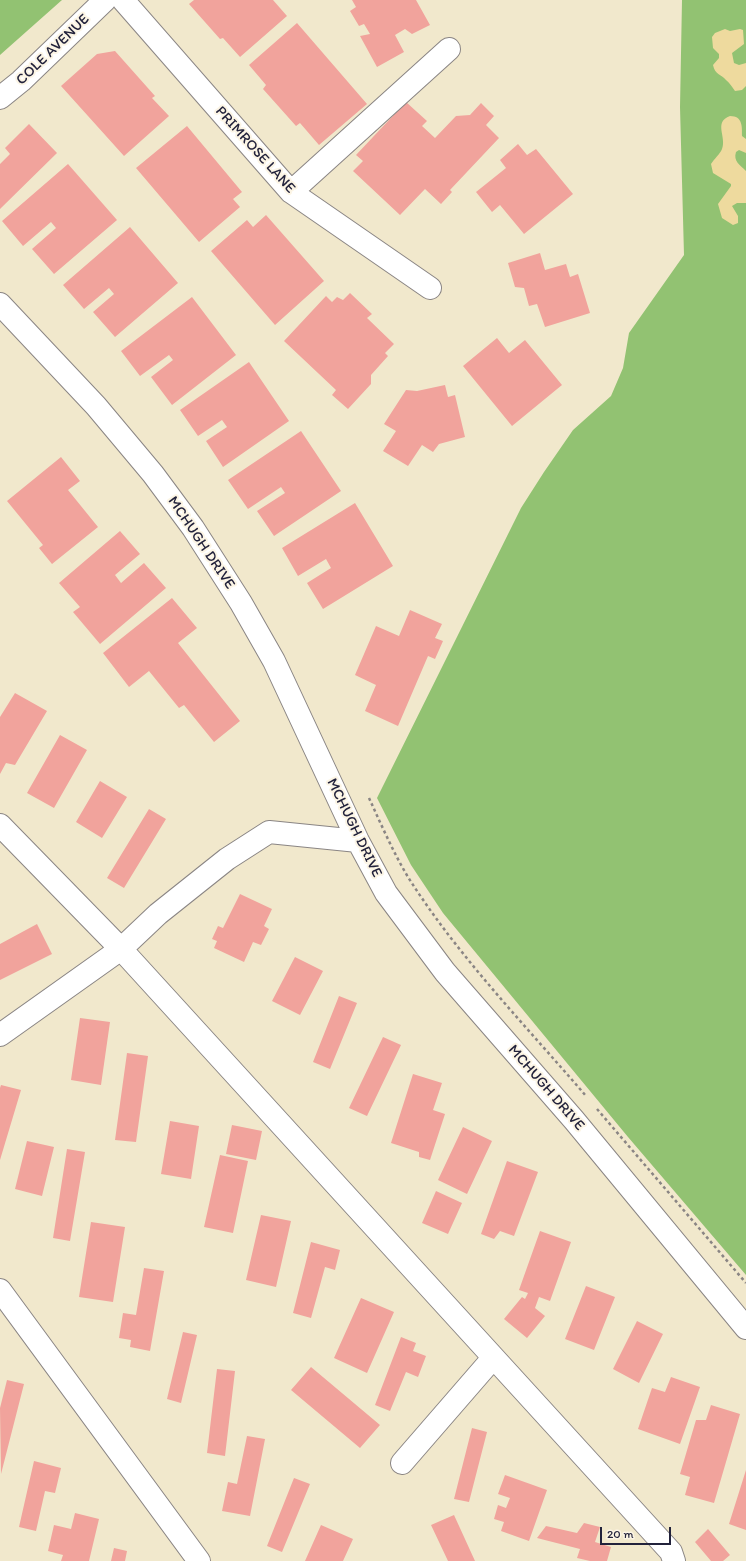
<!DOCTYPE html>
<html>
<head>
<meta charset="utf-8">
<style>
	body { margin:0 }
	#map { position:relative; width:746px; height:1561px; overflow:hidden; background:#f1e8cc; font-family:Itim,sans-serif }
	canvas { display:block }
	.scale { position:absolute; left:600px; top:1527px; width:71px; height:18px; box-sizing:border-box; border:2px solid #22223b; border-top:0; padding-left:5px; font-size:12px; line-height:14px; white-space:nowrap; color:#22223b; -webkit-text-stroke:3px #fcf5e5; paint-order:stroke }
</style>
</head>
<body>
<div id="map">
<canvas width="746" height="1561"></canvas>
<div class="scale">20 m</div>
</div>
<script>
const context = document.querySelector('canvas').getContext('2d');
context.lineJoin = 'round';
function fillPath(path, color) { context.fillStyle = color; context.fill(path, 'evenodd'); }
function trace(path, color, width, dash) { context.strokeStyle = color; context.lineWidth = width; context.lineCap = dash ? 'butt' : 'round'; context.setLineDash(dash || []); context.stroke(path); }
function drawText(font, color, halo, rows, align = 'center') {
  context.font = font + ' Itim,sans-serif'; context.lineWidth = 4; context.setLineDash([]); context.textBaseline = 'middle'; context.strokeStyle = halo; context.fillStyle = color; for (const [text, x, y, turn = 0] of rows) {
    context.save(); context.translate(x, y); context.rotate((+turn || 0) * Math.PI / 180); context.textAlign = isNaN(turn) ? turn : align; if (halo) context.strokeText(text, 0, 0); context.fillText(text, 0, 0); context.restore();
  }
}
const green = new Path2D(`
	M 0,0 L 62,0 L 0,55 Z
	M 682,0 L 746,0 L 746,1275 L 628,1137 L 443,913 L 411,865 L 377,798 L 521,508 L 544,472 L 573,430 L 611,396 L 623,368 L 629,333 L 684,255 L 680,107 Z`);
const sand = new Path2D(`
	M 725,29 L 730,31 L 740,29 L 743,30 L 744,44 L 732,53 L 734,63 L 739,65 L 746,63 L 746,86 L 742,90 L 735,91 C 732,87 730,83 726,80 C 721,74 715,75 713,65 L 719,58 L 719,54 L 713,48 L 712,37 L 715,33 Z
	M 730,116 C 743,116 742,127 742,136 L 746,139 L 746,153 L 739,150 L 736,152 C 733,161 740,165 746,171 L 746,203 L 737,203 L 732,206 L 738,216 L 738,223 L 733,225 L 722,218 L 718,204 L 731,186 L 731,184 L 713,173 L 711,164 C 714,159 720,154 722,149 C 727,137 713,122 730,116 Z`);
const building = new Path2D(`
	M 194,0 L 273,0 L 287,16 L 240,57 L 223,38 L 220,39 L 189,4 Z
	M 352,0 L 416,0 L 430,25 L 412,34 L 405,29 L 395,35 L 404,52 L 377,67 L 360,36 L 370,34 L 364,24 L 359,26 L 350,11 L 356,7 Z
	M 297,23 L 367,104 L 319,145 L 300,123 L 296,126 L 263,89 L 266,85 L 249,65 Z
	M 115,51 L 155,96 L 152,98 L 169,116 L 124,156 L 61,86 L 97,54 Z
	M 406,102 L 427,121 L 422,126 L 435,138 L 456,116 L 470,115 L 481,103 L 494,116 L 486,125 L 499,138 L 450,190 L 452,192 L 441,204 L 425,189 L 400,215 L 353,171 L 363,161 L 356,155 Z
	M 29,124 L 57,153 L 0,209 L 0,164 L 10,154 L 5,148 Z
	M 187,126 L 242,192 L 233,199 L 240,207 L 199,242 L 136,168 Z
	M 518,144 L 527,155 L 536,149 L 573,194 L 524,234 L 500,205 L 492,212 L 476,192 L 506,168 L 500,160 Z
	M 68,164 L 117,220 L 54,274 L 32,249 L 56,228 L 51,222 L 23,246 L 2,221 Z
	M 266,215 L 324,281 L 275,325 L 211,251 L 247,220 L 253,227 Z
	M 130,227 L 178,283 L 115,337 L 93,312 L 114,294 L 109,288 L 84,309 L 63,285 Z
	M 540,253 L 545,270 L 566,264 L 570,277 L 578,274 L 590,313 L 545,327 L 537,304 L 529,306 L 524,288 L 515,287 L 508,263 Z
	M 350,293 L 372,314 L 367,318 L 394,344 L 385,353 L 388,356 L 371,375 L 371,384 L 348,409 L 332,395 L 336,390 L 284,341 L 326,296 L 332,302 L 337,297 L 343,300 Z
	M 192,297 L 236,355 L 172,405 L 151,377 L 173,360 L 169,355 L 140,376 L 121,351 Z
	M 497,338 L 509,353 L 525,340 L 562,385 L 512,426 L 463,366 Z
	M 249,362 L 289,421 L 223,467 L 206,441 L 227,427 L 222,420 L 198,436 L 180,410 Z
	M 445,385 L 448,397 L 455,395 L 465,437 L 439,444 L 433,452 L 422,445 L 408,466 L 383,451 L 396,431 L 384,424 L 406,390 L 417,391 Z
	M 301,431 L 341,491 L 274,536 L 257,511 L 285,493 L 281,487 L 248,509 L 228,480 Z
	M 61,457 L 80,481 L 68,490 L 98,527 L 52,564 L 39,548 L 43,545 L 7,501 Z
	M 355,503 L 393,566 L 323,609 L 307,583 L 331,568 L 326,559 L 298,576 L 282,548 Z
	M 120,531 L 140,554 L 115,575 L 121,583 L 144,563 L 166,588 L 100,644 L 73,612 L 80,607 L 59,583 Z
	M 172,598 L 197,628 L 178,643 L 240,721 L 214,742 L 184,705 L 179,708 L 149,671 L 129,687 L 103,653 Z
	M 410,610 L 442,624 L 435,638 L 443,641 L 435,659 L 428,656 L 398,726 L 365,711 L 376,685 L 355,675 L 376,626 L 399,636 Z
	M 15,693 L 47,711 L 15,765 L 6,763 L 0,774 L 0,717 Z
	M 60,735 L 87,750 L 54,808 L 27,793 Z
	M 100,781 L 127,797 L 102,838 L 76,822 Z
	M 149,809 L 166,819 L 124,888 L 107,878 Z
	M 240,894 L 272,909 L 264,926 L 269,929 L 261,945 L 253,942 L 244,962 L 214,948 L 217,941 L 212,939 L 218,926 L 223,928 Z
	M 37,924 L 52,954 L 0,980 L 0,944 Z
	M 295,957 L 323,971 L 300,1015 L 272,1001 Z
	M 339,996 L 357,1003 L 330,1069 L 313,1062 Z
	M 80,1018 L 110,1022 L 101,1085 L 71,1080 Z
	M 383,1037 L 401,1045 L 367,1116 L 349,1108 Z
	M 127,1053 L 148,1056 L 136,1142 L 115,1140 Z
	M 413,1074 L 442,1083 L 433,1110 L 445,1114 L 430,1160 L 419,1157 L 419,1152 L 391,1143 Z
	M 1,1085 L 21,1090 L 0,1160 L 0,1088 Z
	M 170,1121 L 199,1126 L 191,1179 L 161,1174 Z
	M 232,1125 L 262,1131 L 256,1160 L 226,1154 Z
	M 463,1127 L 492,1141 L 467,1194 L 438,1180 Z
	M 27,1141 L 54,1147 L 42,1196 L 15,1189 Z
	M 67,1149 L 85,1152 L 70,1241 L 53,1238 Z
	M 220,1155 L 248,1161 L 233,1233 L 204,1227 Z
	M 507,1161 L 538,1172 L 514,1236 L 500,1231 L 494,1239 L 481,1234 Z
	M 436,1191 L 462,1203 L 448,1234 L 422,1223 Z
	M 261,1215 L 291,1221 L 276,1287 L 246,1280 Z
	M 91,1222 L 125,1227 L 113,1302 L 79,1297 Z
	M 540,1231 L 571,1242 L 550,1301 L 539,1297 L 535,1308 L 545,1316 L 527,1338 L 504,1319 L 522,1297 L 525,1299 L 528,1293 L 519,1290 Z
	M 311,1242 L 340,1250 L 335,1270 L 325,1267 L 311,1318 L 293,1313 Z
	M 144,1268 L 164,1271 L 150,1351 L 130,1347 L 131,1340 L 119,1338 L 123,1313 L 136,1315 Z
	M 586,1286 L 615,1297 L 594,1350 L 565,1339 Z
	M 361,1298 L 394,1312 L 367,1373 L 334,1358 Z
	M 637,1321 L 663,1334 L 639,1383 L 613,1369 Z
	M 183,1332 L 197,1335 L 181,1403 L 167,1399 Z
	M 401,1337 L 416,1343 L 413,1351 L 426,1356 L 418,1377 L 406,1372 L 390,1411 L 375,1405 Z
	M 311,1367 L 380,1425 L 360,1448 L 291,1390 Z
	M 217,1369 L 235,1371 L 225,1456 L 207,1453 Z
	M 671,1377 L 700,1387 L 680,1444 L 638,1429 L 652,1388 L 665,1392 Z
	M 7,1380 L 24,1384 L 1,1474 L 0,1408 Z
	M 711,1405 L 740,1414 L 714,1503 L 685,1495 L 690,1477 L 680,1474 L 696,1420 L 706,1420 Z
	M 472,1428 L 487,1432 L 469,1502 L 454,1499 Z
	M 247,1436 L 265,1439 L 250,1516 L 222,1511 L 228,1482 L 237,1484 Z
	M 34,1461 L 61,1468 L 55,1493 L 45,1491 L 36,1531 L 19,1527 Z
	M 746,1470 L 746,1530 L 729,1524 Z
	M 505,1475 L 547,1490 L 529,1541 L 501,1531 L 504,1522 L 494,1519 L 498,1505 L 506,1508 L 510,1498 L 498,1494 Z
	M 294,1478 L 310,1484 L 282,1552 L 267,1546 Z
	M 75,1513 L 99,1519 L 89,1561 L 61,1561 L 63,1555 L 48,1551 L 54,1525 L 71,1529 Z
	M 454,1515 L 475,1561 L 448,1561 L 431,1525 Z
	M 584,1523 L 600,1527 L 595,1542 L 611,1547 L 607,1561 L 590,1561 L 577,1558 L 580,1549 L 537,1538 L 546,1526 L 577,1533 Z
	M 321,1525 L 353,1539 L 343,1561 L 305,1561 Z
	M 708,1529 L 730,1555 L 723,1561 L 711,1561 L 695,1542 Z
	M 114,1548 L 127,1551 L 125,1561 L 111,1561 Z`);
const path = new Path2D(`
	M 369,798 C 381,824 393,852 408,877 C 457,955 526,1026 586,1096
	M 597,1109 L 746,1283`);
const minor = new Path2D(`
	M 123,0 L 291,192 L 430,288
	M 0,98 L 21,81 L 105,0
	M 291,192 L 449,49
	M 0,304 L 96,406 L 153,474 L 193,528 L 241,603 L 274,661 L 358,841 L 386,893 L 445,972 L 574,1120 L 746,1328
	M 0,825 L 121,949 L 671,1552 L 674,1561
	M 0,1035 L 121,949 L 158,914 L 227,859 L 269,832 L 358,841
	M 0,1290 L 199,1561
	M 402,1463 L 493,1358`);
const streetNames = [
	["COLE AVENUE",53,50,-44],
	["PRIMROSE LANE",255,150,48],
	["MCHUGH DRIVE",201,543,56],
	["MCHUGH DRIVE",354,828,64],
	["MCHUGH DRIVE",546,1088,49]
];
fillPath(green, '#92c272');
fillPath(sand, '#eeda9e');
fillPath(building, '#f1a39c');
trace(minor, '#8a8584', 24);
trace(path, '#8a8584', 2.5, [3, 3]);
trace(minor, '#fff', 22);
drawText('15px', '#22223b', '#fcf5e5', streetNames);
</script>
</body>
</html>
